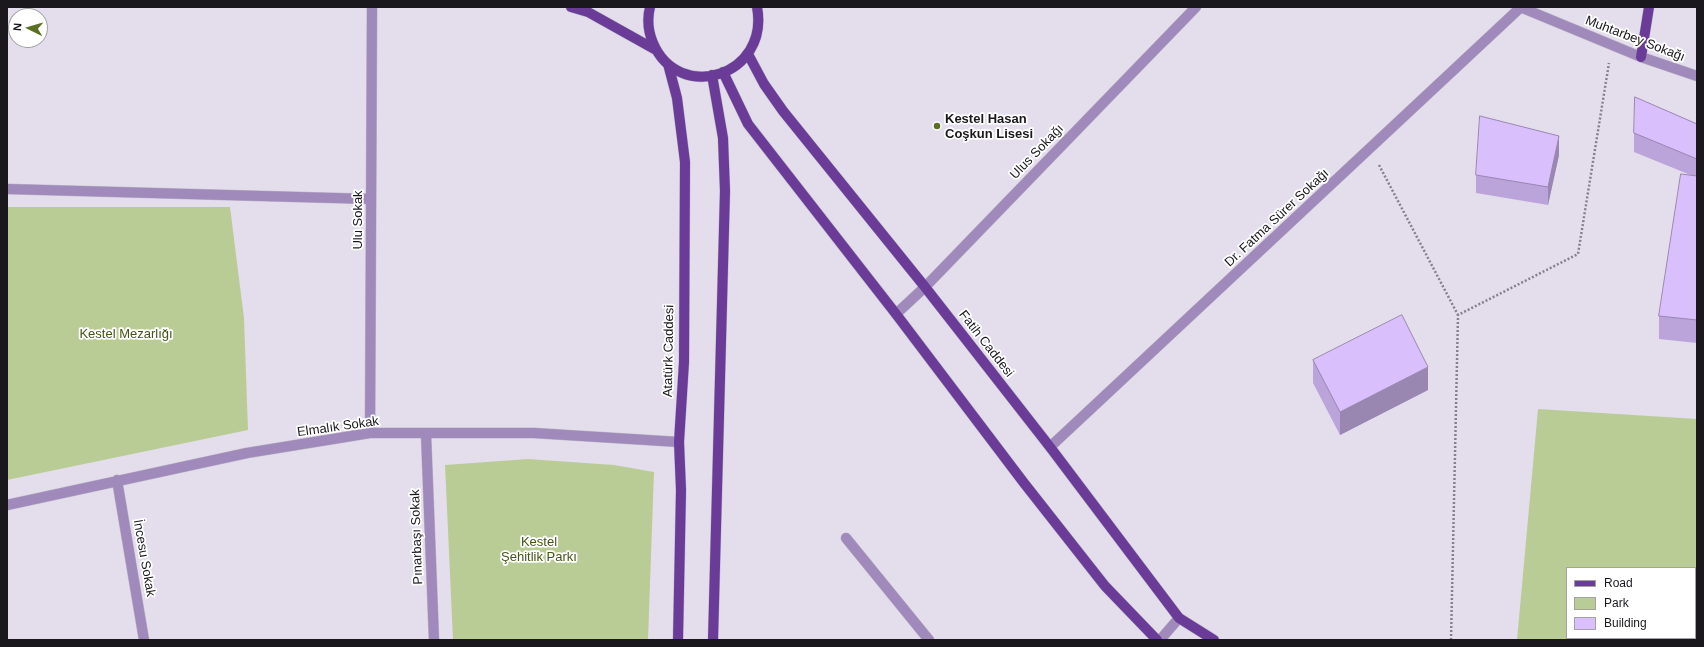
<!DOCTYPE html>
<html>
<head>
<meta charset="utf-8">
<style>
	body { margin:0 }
	#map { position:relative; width:1704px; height:647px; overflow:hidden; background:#e4deec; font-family:Arial,sans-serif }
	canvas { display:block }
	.frame { position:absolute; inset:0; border:8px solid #1a181d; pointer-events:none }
	.legend { position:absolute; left:1566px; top:567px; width:130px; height:72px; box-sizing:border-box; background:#fff; border:1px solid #a3a3a5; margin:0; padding:5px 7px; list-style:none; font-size:12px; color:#1a181d }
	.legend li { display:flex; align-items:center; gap:8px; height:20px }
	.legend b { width:20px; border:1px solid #a3a3a5 }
	.north { position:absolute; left:8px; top:8px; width:40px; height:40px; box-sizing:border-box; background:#fff; border:1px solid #a3a3a5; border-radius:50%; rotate:275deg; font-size:11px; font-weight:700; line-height:16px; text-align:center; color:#1a181d }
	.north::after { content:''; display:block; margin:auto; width:14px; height:18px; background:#5a7020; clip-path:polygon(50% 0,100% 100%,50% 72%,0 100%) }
</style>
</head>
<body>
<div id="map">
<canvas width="1704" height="647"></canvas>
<div class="frame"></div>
<ul class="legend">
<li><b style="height:5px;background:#6a3c98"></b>Road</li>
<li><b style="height:11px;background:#bacc96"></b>Park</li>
<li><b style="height:11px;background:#dabffd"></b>Building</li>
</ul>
<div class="north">N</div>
</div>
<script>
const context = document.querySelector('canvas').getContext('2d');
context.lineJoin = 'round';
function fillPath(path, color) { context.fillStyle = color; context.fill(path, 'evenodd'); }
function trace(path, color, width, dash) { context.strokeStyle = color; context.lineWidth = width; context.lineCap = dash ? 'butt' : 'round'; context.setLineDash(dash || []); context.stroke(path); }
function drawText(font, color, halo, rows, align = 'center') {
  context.font = font + ' Arial,sans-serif'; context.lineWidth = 3.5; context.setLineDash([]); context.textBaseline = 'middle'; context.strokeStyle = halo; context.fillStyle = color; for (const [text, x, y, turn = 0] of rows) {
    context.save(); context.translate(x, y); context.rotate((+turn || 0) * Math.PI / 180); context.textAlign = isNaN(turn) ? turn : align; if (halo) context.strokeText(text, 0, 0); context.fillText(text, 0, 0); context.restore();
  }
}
const green = new Path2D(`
	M 7,207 L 230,207 L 244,318 L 248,430 L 7,480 Z
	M 1538,409 L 1697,419 L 1697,640 L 1517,640 ZM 1567,568 L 1695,568 L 1695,638 L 1567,638 Z
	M 528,459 L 614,465 L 654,472 L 648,640 L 453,640 L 445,465 Z`);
const path = new Path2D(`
	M 1379,165 L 1458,315
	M 1451,640 L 1458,315 L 1578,254 L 1609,63`);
const minor = new Path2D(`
	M 1520,7 L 1641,57 L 1697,76
	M 7,189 L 371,199
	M 896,314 L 925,287 L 1196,7
	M 370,433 L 372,7
	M 426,434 L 434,640
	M 1050,447 L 1521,7
	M 117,480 L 144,640
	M 7,505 L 247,453 L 370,433 L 534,433 L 679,442
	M 846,538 L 929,640
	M 1160,640 L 1179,618`);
const major = new Path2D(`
	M 571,7 L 588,12 L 656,50
	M 650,7 C 647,19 648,31 653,43 C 679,104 770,76 757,7
	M 748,54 L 764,84 L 783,111 L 925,287 L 1050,447 L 1179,618 L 1214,640
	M 1641,57 L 1649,7
	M 668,64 L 677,98 L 685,162 L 684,362 L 679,442 L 681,490 L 678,640
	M 723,72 L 748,124 L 896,314 L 1024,483 L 1105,586 L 1157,640
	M 712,75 L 723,138 L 725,191 L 713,640`);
const wall = new Path2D(`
	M 1697,124 L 1697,343 L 1659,339 L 1659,316 L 1693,176 L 1634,152 L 1634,133 Z
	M 1559,155 L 1548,205 L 1476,193 L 1476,175 Z
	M 1313,360 L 1428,390 L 1340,435 L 1313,383 Z`);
const shadedWall = new Path2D(`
	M 1559,136 L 1559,155 L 1548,205 L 1548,187 Z
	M 1428,367 L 1428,390 L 1340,435 L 1340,412 Z`);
const building = new Path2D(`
	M 1635,97 L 1697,124 L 1697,159 L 1634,133 Z
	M 1480,116 L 1559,136 L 1548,187 L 1476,175 Z
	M 1681,174 L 1697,176 L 1697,320 L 1659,316 Z
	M 1402,315 L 1428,367 L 1340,412 L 1313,360 Z`);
const markers = [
	[937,126,4,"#5a7020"]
];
const streetNames = [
	["Muhtarbey Sokağı",1635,39,21],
	["Ulus Sokağı",1037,152,-46],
	["Dr. Fatma Sürer Sokağı",1277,218,-43],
	["Ulu Sokak",358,220,-90],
	["Fatih Caddesi",986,344,52],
	["Atatürk Caddesi",669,351,-89],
	["Elmalık Sokak",338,427,-8],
	["Pınarbaşı Sokak",417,537,-92],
	["İncesu Sokak",144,558,80]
];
const poiNames = [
	["Kestel Hasan",945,119],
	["Coşkun Lisesi",945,134]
];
const parkNames = [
	["Kestel Mezarlığı",126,334],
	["Kestel",539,542],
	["Şehitlik Parkı",539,557]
];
fillPath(green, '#bacc96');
trace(minor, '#c0bac7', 11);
trace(major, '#c0bac7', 11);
trace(path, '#85818a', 2.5, [2, 2]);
trace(minor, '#a08abc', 10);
trace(major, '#6a3c98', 10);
fillPath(wall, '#bba4da');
fillPath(shadedWall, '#9986b1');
fillPath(building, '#dabffd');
trace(building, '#9986b1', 1);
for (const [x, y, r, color] of markers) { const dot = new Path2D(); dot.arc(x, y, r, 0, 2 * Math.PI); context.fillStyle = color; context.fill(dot); trace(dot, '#fff', 1.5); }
drawText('13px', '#1a181d', '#fff', streetNames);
drawText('bold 13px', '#1a181d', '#fff', poiNames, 'left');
drawText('13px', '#445519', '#fff', parkNames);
</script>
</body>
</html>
